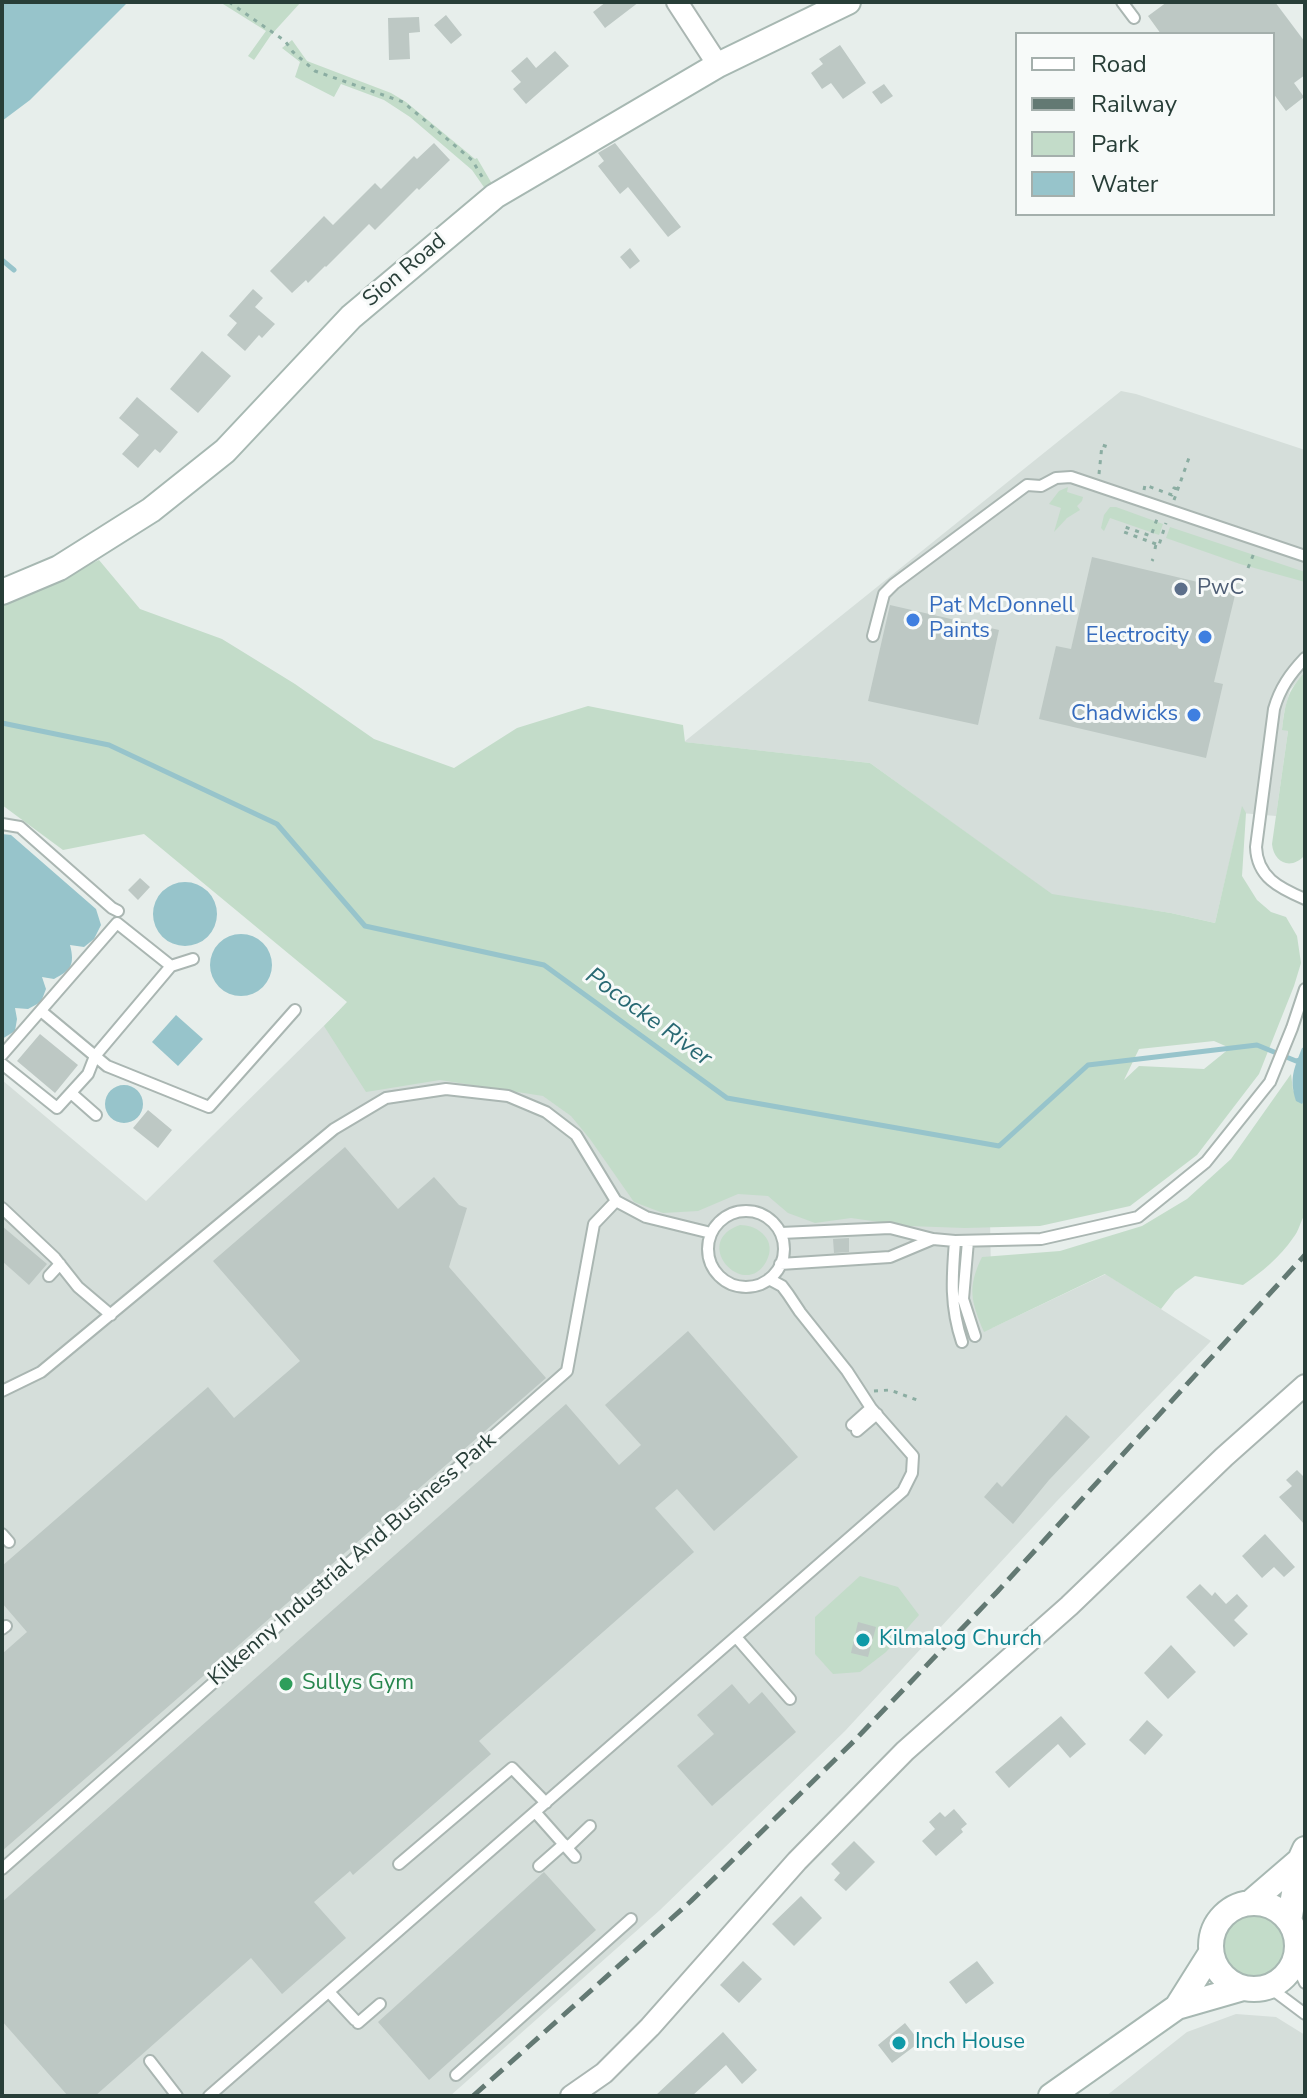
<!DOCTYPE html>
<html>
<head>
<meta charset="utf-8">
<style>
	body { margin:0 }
	#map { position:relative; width:1307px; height:2098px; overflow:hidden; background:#e7eeeb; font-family:"Nunito Sans",sans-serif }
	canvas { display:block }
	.frame { position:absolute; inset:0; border:4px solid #283e38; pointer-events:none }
	.legend { position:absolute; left:1015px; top:32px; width:260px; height:184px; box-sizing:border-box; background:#f7faf9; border:2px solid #a4afac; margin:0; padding:10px 14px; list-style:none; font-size:24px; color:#283e38 }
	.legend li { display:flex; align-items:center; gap:16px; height:40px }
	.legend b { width:40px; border:2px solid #a4afac }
</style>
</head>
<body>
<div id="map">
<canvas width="1307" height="2098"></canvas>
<div class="frame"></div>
<ul class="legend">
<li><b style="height:10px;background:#fff"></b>Road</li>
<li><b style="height:10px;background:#637973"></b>Railway</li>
<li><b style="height:22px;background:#c3dcc9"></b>Park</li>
<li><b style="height:22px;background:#97c4cb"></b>Water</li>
</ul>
</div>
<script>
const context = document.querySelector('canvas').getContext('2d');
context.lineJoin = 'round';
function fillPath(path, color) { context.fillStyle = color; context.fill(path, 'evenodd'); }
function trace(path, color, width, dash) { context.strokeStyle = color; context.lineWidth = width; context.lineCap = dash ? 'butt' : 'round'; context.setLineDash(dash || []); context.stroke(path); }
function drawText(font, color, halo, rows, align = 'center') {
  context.font = font + ' "Nunito Sans",sans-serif'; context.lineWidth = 6; context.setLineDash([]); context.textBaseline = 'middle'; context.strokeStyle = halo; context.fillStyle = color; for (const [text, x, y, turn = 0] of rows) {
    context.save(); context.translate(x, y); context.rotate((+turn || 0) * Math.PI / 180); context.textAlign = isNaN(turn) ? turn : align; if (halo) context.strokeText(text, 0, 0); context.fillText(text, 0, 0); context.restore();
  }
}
const built = new Path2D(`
	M 1121,391 L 1136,394 L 1305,450 L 1305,672 L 1290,690 L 1284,713 L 1282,729 L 1288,731 L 1276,816 L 1241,813 L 1215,923 L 1171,913 L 1052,895 L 870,763 L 684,742 Z
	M 348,1002 L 989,1164 L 992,1328 L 1106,1274 L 1211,1341 L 1056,1502 L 845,1731 L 660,1910 L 450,2096 L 2,2096 L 2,1080 L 146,1201 Z
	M 1236,2014 L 1276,2017 L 1305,2035 L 1305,2096 L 1106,2096 L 1187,2032 Z`);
const green = new Path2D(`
	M 212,2 L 301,2 L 271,35 L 254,60 L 248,56 L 266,31 L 223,4 Z
	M 292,40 L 307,61 L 391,93 L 406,102 L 475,159 L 477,158 L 495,189 L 488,193 L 472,170 L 410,117 L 384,100 L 341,84 L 334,97 L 295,77 L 300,62 L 282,48 Z
	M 1068,487 L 1067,492 L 1083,497 L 1082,501 L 1077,506 L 1080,510 L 1067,518 L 1054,532 L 1061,508 L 1049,504 L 1059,491 Z
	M 1110,507 L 1116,507 L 1163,524 L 1159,535 L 1110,518 L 1104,531 L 1101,528 L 1104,515 Z
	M 1170,527 L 1305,572 L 1305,582 L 1240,564 L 1166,538 Z
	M 99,560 L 140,609 L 222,639 L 295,684 L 374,739 L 454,768 L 517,728 L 588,706 L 683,725 L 685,742 L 870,763 L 1052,894 L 1171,913 L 1215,923 L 1242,806 L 1246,813 L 1242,876 L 1257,900 L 1271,912 L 1286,917 L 1297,936 L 1301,963 L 1294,986 L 1259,1074 L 1197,1155 L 1130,1206 L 1040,1226 L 965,1228 L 908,1226 L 851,1218 L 815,1223 L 788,1213 L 768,1196 L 738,1194 L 698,1211 L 663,1213 L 634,1202 L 590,1139 L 571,1116 L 543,1096 L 440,1080 L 366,1092 L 324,1026 L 347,1002 L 144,834 L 63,850 L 2,805 L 2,605 ZM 1214,1041 L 1230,1048 L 1204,1069 L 1139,1066 L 1124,1080 L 1139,1049 Z
	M 1305,672 L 1305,855 C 1292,870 1274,864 1272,844 L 1288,731 L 1282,730 C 1285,704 1287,691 1305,672 Z
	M 1291,1074 L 1293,1090 L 1302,1103 L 1305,1099 L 1305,1214 C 1300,1222 1299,1231 1293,1238 C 1280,1257 1262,1272 1243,1285 L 1195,1276 L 1175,1291 L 1161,1309 L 1105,1274 L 984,1332 C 971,1301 967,1288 982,1257 L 1060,1251 L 1142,1226 L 1187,1199 L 1231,1159 Z
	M 740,1225 C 759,1225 778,1241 766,1262 C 744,1301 690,1242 740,1225 Z
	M 860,1576 L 898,1587 L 919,1615 L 886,1652 L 860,1672 L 833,1674 L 815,1654 L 815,1617 Z
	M1219 1948a33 33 0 1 1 66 0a33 33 0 1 1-66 0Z`);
const water = new Path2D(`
	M 2,2 L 128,2 L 30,100 L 2,121 Z
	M 2,834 L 11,835 L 96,909 L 101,925 L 94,939 L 84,947 L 70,945 C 75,965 71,970 54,979 L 42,977 L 46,989 L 41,1002 L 28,1009 L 15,1008 L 17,1019 L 15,1031 L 2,1039 Z
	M153 914a32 32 0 1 1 64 0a32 32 0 1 1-64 0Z
	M210 965a31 31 0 1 1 62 0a31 31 0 1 1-62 0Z
	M 176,1015 L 203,1039 L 178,1066 L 152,1042 Z
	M 1305,1047 L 1305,1099 L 1302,1104 L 1296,1101 C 1289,1078 1294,1069 1302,1048 Z
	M105 1104a19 19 0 1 1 38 0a19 19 0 1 1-38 0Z`);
const stream = new Path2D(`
	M 2,260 L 14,270
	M 2,723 L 109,745 L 277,824 L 365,926 L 544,965 L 727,1098 L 999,1146 L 1088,1065 L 1257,1045 L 1296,1061 L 1305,1059`);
const building = new Path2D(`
	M 606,2 L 639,2 L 605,28 L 593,12 Z
	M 1167,2 L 1275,2 L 1305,42 L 1305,75 L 1294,83 L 1304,97 L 1286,111 L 1273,93 L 1273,34 L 1161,34 L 1148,16 Z
	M 446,15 L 462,35 L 451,44 L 434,25 Z
	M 419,17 L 420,32 L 409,33 L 410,59 L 389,60 L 388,18 Z
	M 840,45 L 866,83 L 843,99 L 831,83 L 822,89 L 811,73 L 823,64 L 819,59 Z
	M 555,51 L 569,66 L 526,104 L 513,89 L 521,82 L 511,71 L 527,57 L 536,68 Z
	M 884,84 L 893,96 L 881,104 L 872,92 Z
	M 434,143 L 450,160 L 419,190 L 417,188 L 375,230 L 369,224 L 326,267 L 325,266 L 308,283 L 306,280 L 292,293 L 270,271 L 324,216 L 333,225 L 375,183 L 381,189 L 414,156 L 417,159 Z
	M 615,143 L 681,227 L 668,237 L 628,187 L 620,194 L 598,166 L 604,161 L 598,153 Z
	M 630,248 L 640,261 L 630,269 L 620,257 Z
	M 253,289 L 263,298 L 255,307 L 275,324 L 262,338 L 259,335 L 245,351 L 227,335 L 237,323 L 229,316 Z
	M 202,351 L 231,376 L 198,413 L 170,389 Z
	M 137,397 L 178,432 L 160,453 L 155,449 L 138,468 L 122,454 L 139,435 L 119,418 Z
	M 1092,557 L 1236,591 L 1214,682 L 1223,684 L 1206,758 L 1039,719 L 1056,646 L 1071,649 Z
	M 890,605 L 999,630 L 978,725 L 868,701 Z
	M 140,878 L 150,887 L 138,900 L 128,890 Z
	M 40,1034 L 78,1065 L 55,1093 L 17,1061 Z
	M 148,1110 L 172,1130 L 158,1148 L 133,1128 Z
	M 345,1147 L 398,1209 L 434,1177 L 459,1205 L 467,1208 L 449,1267 L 546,1378 L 2,1851 L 2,1654 L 27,1632 L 2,1603 L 2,1566 L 208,1387 L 234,1418 L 300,1361 L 213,1261 Z
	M 2,1226 L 47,1264 L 29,1285 L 2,1261 Z
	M 849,1238 L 849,1252 L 834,1253 L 833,1239 Z
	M 688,1331 L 798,1457 L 714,1531 L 677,1489 L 655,1508 L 694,1552 L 479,1741 L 491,1754 L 353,1875 L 350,1871 L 314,1902 L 346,1938 L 282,1994 L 251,1958 L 95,2096 L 68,2096 L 2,2021 L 2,1902 L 566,1404 L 619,1465 L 641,1445 L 605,1405 Z
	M 1066,1415 L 1090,1437 L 1049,1480 L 1013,1524 L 984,1497 L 997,1482 L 1002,1487 Z
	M 1297,1470 L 1303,1476 L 1305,1474 L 1305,1525 L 1279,1497 L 1292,1486 L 1286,1480 Z
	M 1265,1534 L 1295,1567 L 1284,1577 L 1274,1567 L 1262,1578 L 1242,1556 Z
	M 1200,1584 L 1212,1596 L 1215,1592 L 1226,1604 L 1237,1594 L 1248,1606 L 1234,1620 L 1248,1634 L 1234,1647 L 1186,1597 Z
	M 858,1622 L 876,1627 L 868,1657 L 851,1653 Z
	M 1171,1645 L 1196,1672 L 1168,1699 L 1144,1673 Z
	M 732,1684 L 749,1704 L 762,1692 L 796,1732 L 712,1806 L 677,1766 L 714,1734 L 697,1715 Z
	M 1061,1716 L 1086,1744 L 1070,1758 L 1058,1744 L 1009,1788 L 995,1772 Z
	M 1147,1720 L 1163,1735 L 1145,1755 L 1129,1740 Z
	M 954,1809 L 967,1824 L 961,1829 L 963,1832 L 936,1856 L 922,1841 L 935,1829 L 929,1822 L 940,1812 L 945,1817 Z
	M 854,1841 L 875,1862 L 846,1891 L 834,1880 L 840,1873 L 831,1864 Z
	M 544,1872 L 596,1930 L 429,2080 L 378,2022 Z
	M 801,1896 L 822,1918 L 794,1946 L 772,1924 Z
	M 743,1961 L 762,1979 L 739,2003 L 720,1985 Z
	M 977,1961 L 994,1983 L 966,2004 L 949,1982 Z
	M 905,2023 L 920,2042 L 892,2063 L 878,2045 Z
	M 723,2032 L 757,2070 L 742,2084 L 726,2065 L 692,2096 L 655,2096 Z`);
const path = new Path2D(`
	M 229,2 L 285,41 L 293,52 L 315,71 L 403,102 L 472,160 L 484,180
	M 1099,474 L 1102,445 L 1111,448
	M 1144,490 L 1145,485 L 1172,495 L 1174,488 L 1178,489
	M 1174,500 L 1190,455
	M 1156,544 L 1124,532 L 1125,527 L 1151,536 L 1157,519
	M 1155,549 L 1156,544 L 1159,545 L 1166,523
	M 1152,561 L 1153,559
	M 1248,568 L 1254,553
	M 1244,583 L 1244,582
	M 874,1391 L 890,1390 L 917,1400`);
const lane = new Path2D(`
	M 1122,2 L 1134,18
	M 873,636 L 884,594 L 894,584 L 1027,485 L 1041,486 L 1056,478 L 1071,477 L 1305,556
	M 1305,658 C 1290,674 1280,688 1274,709 L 1256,847 C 1257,877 1279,888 1305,899
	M 2,824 L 20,827 L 112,908 L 118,911
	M 171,966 L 193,959
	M 41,1011 L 107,1066 L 209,1107 L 295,1010
	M 2,1055 L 117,923 L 171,966 L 95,1056 L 88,1074 L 57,1108 L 2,1064
	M 71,1093 L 96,1115
	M 2,1208 L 55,1258 L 78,1287 L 111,1315
	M708 1249a38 38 0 1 1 76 0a38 38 0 1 1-76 0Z
	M 781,1233 L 890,1228 L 933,1239 L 955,1241 L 1041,1239 L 1138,1217 L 1206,1162 L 1270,1082 L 1292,1028 L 1305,989
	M 955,1241 C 952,1278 950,1306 962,1342
	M 968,1241 L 963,1299 L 975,1336
	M 780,1264 L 890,1257 L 933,1239
	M 49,1276 L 60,1264
	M 2,1391 L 41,1372 L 334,1129 L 386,1098 L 446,1089 L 508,1096 L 546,1112 L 576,1135 L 616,1201 L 646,1217 L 711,1233
	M 852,1425 L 871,1408
	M 857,1431 L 877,1414
	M 2,1534 L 9,1542
	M 2,1629 L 6,1626
	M 736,1637 L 790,1699
	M 536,1813 L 575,1857
	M 567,1848 L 590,1826
	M 399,1864 L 512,1768 L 546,1803
	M 539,1866 L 564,1844
	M 2,1869 L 567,1371 L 594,1224 L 616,1201
	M 1294,1960 L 1305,1983
	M 1269,1987 L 1305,2014
	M 329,1992 L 355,2020
	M 358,2023 L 380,2004
	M 150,2061 L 177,2096
	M 456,2075 L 631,1919
	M 209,2096 L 903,1491 L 912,1473 L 913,1456 L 871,1408 L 847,1371 L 800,1312 L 788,1294 L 782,1286 L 769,1279`);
const street = new Path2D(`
	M 677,2 L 718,65
	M 571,2096 L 604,2073 L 650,2027 L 797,1861 L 905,1751 L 1069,1606 L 1224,1457 L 1305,1385`);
const secondary = new Path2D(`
	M 2,592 L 59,568 L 151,510 L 225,451 L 351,317 L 495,196 L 718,65 L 848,2
	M 1250,1903 L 1300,1860
	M1211 1946a43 43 0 1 1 86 0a43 43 0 1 1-86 0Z
	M 1289,1921 L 1300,1860 L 1305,1849
	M 1177,2007 L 1211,1953
	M 1051,2096 L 1177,2007 L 1243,1988`);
const rail = new Path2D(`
	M 473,2096 L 691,1901 L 854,1741 L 997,1592 L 1305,1255`);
const markers = [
	[1181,589,8,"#5c6f8a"],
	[913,620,8,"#3f7fe0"],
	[1205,637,8,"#3f7fe0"],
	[1194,715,8,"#3f7fe0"],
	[863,1640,8,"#0f9aa8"],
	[286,1684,8,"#2e9e5b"],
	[899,2043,8,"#0f9aa8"]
];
const streetNames = [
	["Sion Road",405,271,-40],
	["Kilkenny Industrial And Business Park",353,1560,-41]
];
const serviceNames = [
	["PwC",1197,589]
];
const shopNames = [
	["Pat McDonnell",929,607,"left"],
	["Paints",929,632,"left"],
	["Electrocity",1189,637],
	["Chadwicks",1178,715]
];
const cultureNames = [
	["Kilmalog Church",879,1640],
	["Inch House",915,2043]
];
const leisureNames = [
	["Sullys Gym",302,1684]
];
const waterNames = [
	["Pococke River",648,1018,36]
];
fillPath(built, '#d5deda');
fillPath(green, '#c3dcc9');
fillPath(water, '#97c4cb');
trace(stream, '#97c4cb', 5);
fillPath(building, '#bdc8c4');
trace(lane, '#aab6b2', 14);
trace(street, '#aab6b2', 24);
trace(secondary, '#a7b8b2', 28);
trace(path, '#8bada2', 3, [4, 6]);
trace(lane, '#fff', 10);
trace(street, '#fff', 20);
trace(secondary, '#fff', 24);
trace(rail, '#637973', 5, [16, 8]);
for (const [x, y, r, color] of markers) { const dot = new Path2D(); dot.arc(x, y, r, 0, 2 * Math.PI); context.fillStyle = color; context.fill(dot); trace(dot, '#f7faf9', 3); }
drawText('22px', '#283e38', '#f7faf9', streetNames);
drawText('22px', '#4e5e75', '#f7faf9', serviceNames, 'left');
drawText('22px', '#366cbe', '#f7faf9', shopNames, 'right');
drawText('22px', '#0d838f', '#f7faf9', cultureNames, 'left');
drawText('22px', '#27864d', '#f7faf9', leisureNames, 'left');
drawText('italic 24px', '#286973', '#f7faf9', waterNames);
</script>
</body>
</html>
